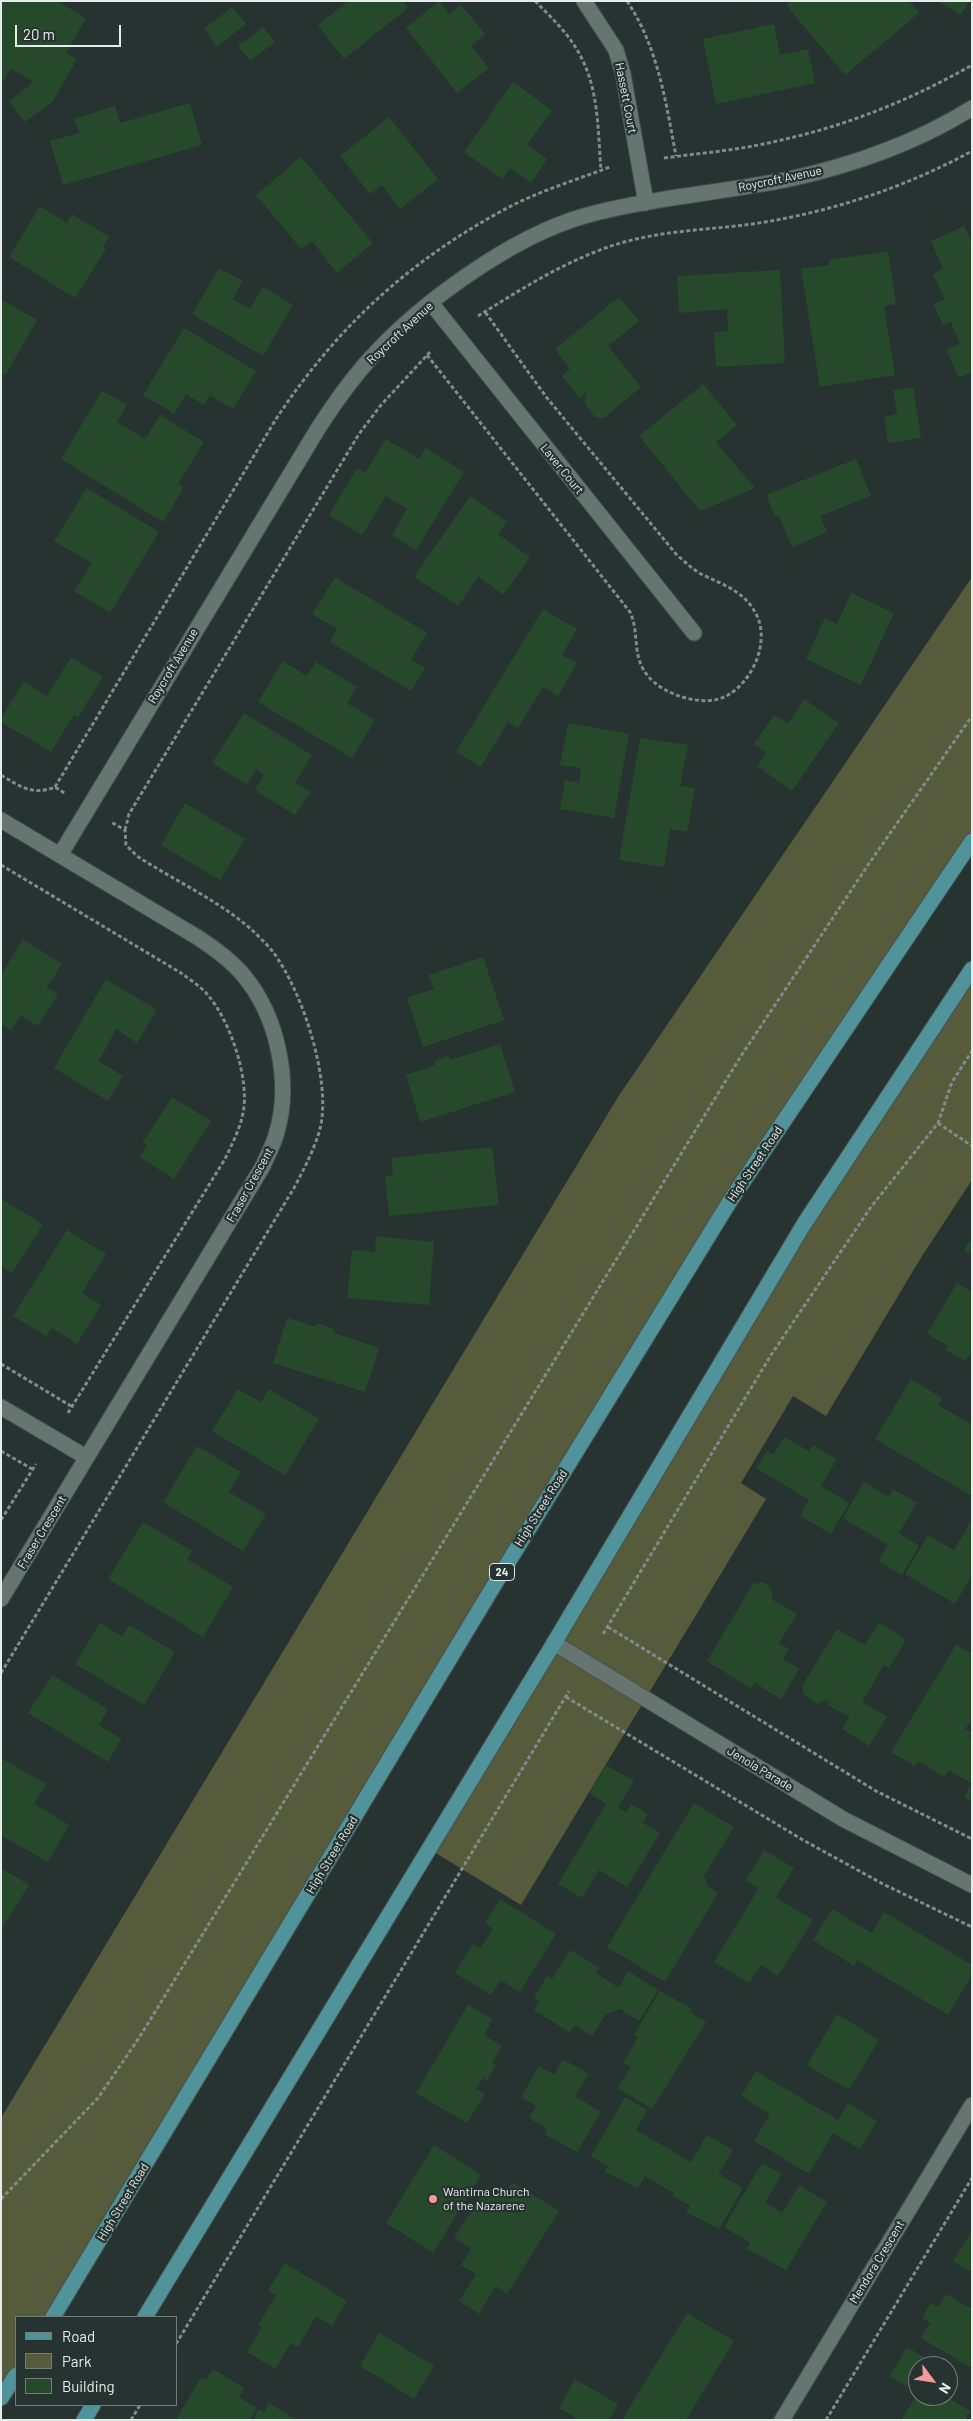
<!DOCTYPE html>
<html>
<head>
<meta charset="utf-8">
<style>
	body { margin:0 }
	#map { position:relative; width:973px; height:2421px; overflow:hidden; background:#263330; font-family:Barlow,sans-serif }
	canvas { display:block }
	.frame { position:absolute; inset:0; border:2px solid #e5edea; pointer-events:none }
	.legend { position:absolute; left:15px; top:2316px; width:162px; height:90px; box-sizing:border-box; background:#263330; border:1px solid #727d7a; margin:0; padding:6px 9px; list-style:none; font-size:15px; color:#e5edea }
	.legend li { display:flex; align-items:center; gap:10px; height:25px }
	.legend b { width:25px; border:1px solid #727d7a }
	.north { position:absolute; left:908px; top:2356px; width:50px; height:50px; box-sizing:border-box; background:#263330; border:1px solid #727d7a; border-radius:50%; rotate:121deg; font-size:14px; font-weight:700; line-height:20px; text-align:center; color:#e5edea }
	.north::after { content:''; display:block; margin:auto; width:18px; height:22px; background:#f59b97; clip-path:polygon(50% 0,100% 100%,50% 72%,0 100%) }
	.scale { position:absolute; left:15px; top:25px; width:106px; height:22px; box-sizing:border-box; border:2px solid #e5edea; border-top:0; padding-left:6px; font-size:15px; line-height:18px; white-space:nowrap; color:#e5edea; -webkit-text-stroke:4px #263330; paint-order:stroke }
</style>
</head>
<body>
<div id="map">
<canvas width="973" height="2421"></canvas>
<div class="frame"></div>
<ul class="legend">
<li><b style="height:6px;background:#51939a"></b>Road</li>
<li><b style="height:14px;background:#565b3c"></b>Park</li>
<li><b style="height:14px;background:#27492b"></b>Building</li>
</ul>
<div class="north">N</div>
<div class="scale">20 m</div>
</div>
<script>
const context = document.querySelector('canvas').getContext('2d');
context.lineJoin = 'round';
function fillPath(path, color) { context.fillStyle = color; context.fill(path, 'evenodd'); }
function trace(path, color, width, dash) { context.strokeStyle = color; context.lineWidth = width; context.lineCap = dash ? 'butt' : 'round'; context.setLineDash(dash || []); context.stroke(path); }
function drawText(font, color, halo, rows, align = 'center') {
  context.font = font + ' Barlow,sans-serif'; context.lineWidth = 4.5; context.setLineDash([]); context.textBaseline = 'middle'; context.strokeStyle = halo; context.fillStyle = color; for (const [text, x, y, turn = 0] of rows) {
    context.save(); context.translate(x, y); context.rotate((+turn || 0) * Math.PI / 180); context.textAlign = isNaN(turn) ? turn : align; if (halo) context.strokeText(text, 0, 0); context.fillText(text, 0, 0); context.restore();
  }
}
const green = new Path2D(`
	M 972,577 L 972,841 L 730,1201 L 53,2317 L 16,2317 L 16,2375 L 1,2398 L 1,2118 L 618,1097 Z
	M 972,969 L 972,1180 L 922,1256 L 826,1416 L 793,1396 L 741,1483 L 766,1499 L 521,1905 L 429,1849 L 722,1361 Z`);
const building = new Path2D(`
	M 1,1 L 57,1 L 86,18 L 66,53 L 77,59 L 53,101 L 25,122 L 9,101 L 30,85 L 32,81 L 11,69 L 1,85 Z
	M 348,1 L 403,1 L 408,8 L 344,59 L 318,25 Z
	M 439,1 L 449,14 L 461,5 L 485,34 L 471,46 L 489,68 L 457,93 L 406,28 Z
	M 790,1 L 909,1 L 919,13 L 845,75 L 786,5 Z
	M 938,1 L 969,1 L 961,15 Z
	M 232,7 L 246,24 L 217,47 L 204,29 Z
	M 774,24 L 780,55 L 808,49 L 815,83 L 716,104 L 703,39 Z
	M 263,27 L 275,42 L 250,61 L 238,46 Z
	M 513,82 L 552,110 L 527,145 L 547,159 L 531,183 L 510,168 L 502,179 L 464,152 Z
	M 190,103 L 202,145 L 63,185 L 50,141 L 79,133 L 74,119 L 115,106 L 120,123 Z
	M 389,117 L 438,179 L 400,209 L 382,185 L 370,194 L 340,156 Z
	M 301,157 L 373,243 L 337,273 L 312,241 L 301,249 L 256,195 Z
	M 40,206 L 67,223 L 72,214 L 109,237 L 103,247 L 106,249 L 75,298 L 9,257 Z
	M 964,226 L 972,244 L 972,372 L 959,378 L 946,350 L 960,344 L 951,322 L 943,325 L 933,304 L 945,299 L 933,274 L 943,269 L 931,241 Z
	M 888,251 L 896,304 L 884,306 L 895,375 L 820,387 L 801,269 L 829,265 L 829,260 Z
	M 219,268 L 243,281 L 233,299 L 250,309 L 263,287 L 293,305 L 263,356 L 192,314 Z
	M 780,270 L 785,363 L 716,367 L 714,332 L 728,331 L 727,309 L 679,313 L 677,276 Z
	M 619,297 L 639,321 L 608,346 L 641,387 L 604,418 L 595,417 L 585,404 L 586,393 L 580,398 L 562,376 L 570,369 L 555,349 Z
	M 1,299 L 37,320 L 5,376 L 1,373 Z
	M 184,328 L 256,371 L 233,409 L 210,395 L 204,405 L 186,394 L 174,414 L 143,395 Z
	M 703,384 L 737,425 L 716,442 L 755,488 L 700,511 L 639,436 Z
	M 913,387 L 921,438 L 888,443 L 884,417 L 897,414 L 893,390 Z
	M 102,391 L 127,405 L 117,422 L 145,439 L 160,415 L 204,442 L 178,484 L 184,487 L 163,522 L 61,459 Z
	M 386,439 L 419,459 L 426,448 L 464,472 L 416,550 L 392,535 L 407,509 L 386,496 L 362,535 L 329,515 L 357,468 L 365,473 Z
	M 856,459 L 871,496 L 820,516 L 827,532 L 792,547 L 779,516 L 775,517 L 766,495 Z
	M 87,488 L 159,532 L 110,613 L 74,591 L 92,563 L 54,541 Z
	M 470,496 L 507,522 L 498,534 L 530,557 L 504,595 L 478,577 L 458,606 L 414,577 Z
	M 335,577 L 427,633 L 411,660 L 425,668 L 411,691 L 330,642 L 337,629 L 312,614 Z
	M 851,593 L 894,613 L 861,685 L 806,659 L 825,618 L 837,624 Z
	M 543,609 L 577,629 L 562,655 L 577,663 L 558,696 L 543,687 L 518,728 L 508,722 L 481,767 L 456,752 Z
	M 71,657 L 103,677 L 78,717 L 74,715 L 51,752 L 1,722 L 1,718 L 24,682 L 47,696 Z
	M 283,661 L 307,676 L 316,662 L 357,687 L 347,703 L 375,720 L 352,758 L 258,702 Z
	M 804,699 L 839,723 L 792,791 L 757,766 L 766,753 L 754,744 L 774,715 L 788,724 Z
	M 244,713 L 312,755 L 295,783 L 310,792 L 295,815 L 255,790 L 264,775 L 256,769 L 247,785 L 212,763 Z
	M 568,723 L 629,734 L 614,818 L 560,809 L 565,780 L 579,783 L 581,768 L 560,765 Z
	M 640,738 L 688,745 L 680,786 L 695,788 L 687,832 L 670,829 L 664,867 L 619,860 Z
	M 185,803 L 245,839 L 220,880 L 161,845 Z
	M 23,939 L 62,964 L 47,987 L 58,994 L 38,1026 L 21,1015 L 11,1030 L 1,1024 L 1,975 Z
	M 483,957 L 504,1020 L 423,1047 L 407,998 L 434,989 L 429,975 Z
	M 106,979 L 157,1010 L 137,1043 L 116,1029 L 99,1061 L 123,1076 L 108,1101 L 54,1068 Z
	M 500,1044 L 515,1092 L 420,1122 L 406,1075 L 435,1065 L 433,1062 L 449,1056 L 450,1060 Z
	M 172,1097 L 211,1121 L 174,1179 L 139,1157 L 147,1145 L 143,1142 Z
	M 492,1147 L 499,1205 L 389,1216 L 385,1176 L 393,1175 L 391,1158 Z
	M 1,1199 L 43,1224 L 12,1273 L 1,1266 Z
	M 67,1230 L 106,1254 L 82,1293 L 101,1305 L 77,1344 L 52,1328 L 46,1336 L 13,1316 Z
	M 376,1236 L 434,1242 L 429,1305 L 347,1298 L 352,1250 L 375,1252 Z
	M 972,1237 L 972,1255 L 964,1250 Z
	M 957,1283 L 972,1292 L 972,1351 L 965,1361 L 946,1350 L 948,1346 L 927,1334 Z
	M 287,1318 L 316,1327 L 317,1323 L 335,1329 L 334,1333 L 379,1348 L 365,1392 L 273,1363 Z
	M 911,1379 L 942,1398 L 938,1405 L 972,1425 L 972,1496 L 875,1439 Z
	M 238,1389 L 261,1402 L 269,1389 L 319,1419 L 285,1475 L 212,1431 Z
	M 784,1437 L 809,1451 L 813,1445 L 837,1459 L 821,1486 L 849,1503 L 831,1534 L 800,1516 L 809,1500 L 756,1468 L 767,1451 L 773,1455 Z
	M 197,1446 L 241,1472 L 229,1492 L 266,1514 L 243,1551 L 163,1502 Z
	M 864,1482 L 889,1497 L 893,1489 L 917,1503 L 899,1533 L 919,1546 L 902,1575 L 878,1561 L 888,1545 L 843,1518 Z
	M 972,1520 L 972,1575 L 955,1604 L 905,1574 L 928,1535 L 954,1550 Z
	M 143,1522 L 192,1551 L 187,1559 L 233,1587 L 203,1637 L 108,1579 Z
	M 763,1582 L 770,1587 L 773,1596 L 771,1599 L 797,1614 L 779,1643 L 789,1649 L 783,1659 L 799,1669 L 781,1699 L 755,1683 L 751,1689 L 707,1661 L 753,1584 Z
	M 879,1622 L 906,1640 L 889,1668 L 884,1665 L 862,1702 L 887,1717 L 869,1746 L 842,1729 L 849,1717 L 828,1705 L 830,1702 L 825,1700 L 817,1704 L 804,1695 L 802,1686 L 837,1629 L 865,1645 Z
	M 100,1623 L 122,1636 L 129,1625 L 175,1652 L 144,1705 L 75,1664 Z
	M 956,1645 L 972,1654 L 972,1719 L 965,1729 L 972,1733 L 969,1738 L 972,1740 L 971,1783 L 949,1770 L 945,1777 L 918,1761 L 915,1766 L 891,1752 Z
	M 52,1675 L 108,1709 L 99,1725 L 121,1739 L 108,1762 L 28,1713 Z
	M 1,1758 L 46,1784 L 34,1804 L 69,1825 L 48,1862 L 1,1835 Z
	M 606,1765 L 634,1781 L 618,1807 L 626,1812 L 631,1804 L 648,1814 L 643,1823 L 660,1833 L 627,1887 L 599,1870 L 582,1898 L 558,1884 L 606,1804 L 589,1793 Z
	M 972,1784 L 972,1802 L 964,1797 Z
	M 694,1803 L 734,1827 L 704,1876 L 708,1887 L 718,1893 L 665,1982 L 607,1947 Z
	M 764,1850 L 794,1868 L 776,1897 L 813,1920 L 778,1976 L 761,1965 L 749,1983 L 714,1962 L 759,1888 L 746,1880 Z
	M 1,1868 L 29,1885 L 1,1930 Z
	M 500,1899 L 556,1934 L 520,1992 L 501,1980 L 491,1995 L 455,1973 L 473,1944 L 480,1949 L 493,1929 L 485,1923 Z
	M 832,1909 L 872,1933 L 884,1912 L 972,1965 L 972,1975 L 948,2015 L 857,1960 L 854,1966 L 813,1940 Z
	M 570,1950 L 599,1967 L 596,1973 L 619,1988 L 628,1971 L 658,1990 L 639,2021 L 620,2009 L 606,2014 L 592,2036 L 575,2025 L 570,2033 L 534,2010 L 539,2001 L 534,1998 L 547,1976 L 552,1979 Z
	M 660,1991 L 692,2009 L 690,2012 L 706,2022 L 652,2109 L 618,2088 L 631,2067 L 623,2063 L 638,2037 L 634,2035 Z
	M 468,2005 L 493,2019 L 484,2035 L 502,2046 L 492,2063 L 496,2065 L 487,2081 L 483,2078 L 476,2089 L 485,2094 L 467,2123 L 416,2093 Z
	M 837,2014 L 879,2040 L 849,2090 L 807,2065 Z
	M 563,2059 L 589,2074 L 575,2096 L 601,2112 L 577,2152 L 544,2134 L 547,2129 L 529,2118 L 536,2106 L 521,2097 L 539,2066 L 554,2075 Z
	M 756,2071 L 838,2120 L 848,2103 L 877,2121 L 860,2149 L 833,2133 L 809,2174 L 754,2141 L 770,2114 L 741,2096 Z
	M 625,2097 L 647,2110 L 636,2130 L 691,2162 L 707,2135 L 733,2150 L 719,2174 L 743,2188 L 719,2229 L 686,2212 L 690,2206 L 672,2196 L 674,2193 L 645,2176 L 638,2188 L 605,2172 L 608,2166 L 591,2156 Z
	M 434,2145 L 481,2175 L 433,2253 L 386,2223 Z
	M 762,2163 L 782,2174 L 765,2202 L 782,2213 L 799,2185 L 827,2202 L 786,2270 L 747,2249 L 750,2243 L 724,2227 Z
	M 512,2182 L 559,2211 L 507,2294 L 496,2286 L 479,2314 L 459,2301 L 476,2274 L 461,2265 L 471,2249 L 454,2238 L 486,2188 L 501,2198 Z
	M 972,2231 L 972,2272 L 953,2261 Z
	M 285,2263 L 347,2301 L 332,2326 L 316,2316 L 298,2347 L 291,2343 L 275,2369 L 247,2352 L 262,2327 L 258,2325 L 276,2296 L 268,2290 Z
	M 946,2294 L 972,2309 L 972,2368 L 921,2338 L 930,2323 L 922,2318 L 931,2303 L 938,2307 Z
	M 687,2313 L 734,2341 L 686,2420 L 622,2420 Z
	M 379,2333 L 434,2366 L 414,2399 L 360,2366 Z
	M 907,2347 L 939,2366 L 918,2366 L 918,2396 L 945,2396 L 970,2411 L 965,2420 L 901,2420 L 918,2393 L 890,2376 Z
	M 213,2369 L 244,2388 L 239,2397 L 257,2408 L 250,2420 L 176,2420 L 201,2377 L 206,2380 Z
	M 575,2379 L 618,2404 L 609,2420 L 579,2420 L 559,2408 Z
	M 269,2403 L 296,2420 L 253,2420 L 259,2409 L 264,2412 Z`);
const path = new Path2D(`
	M 535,1 C 553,19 572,37 583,61 C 599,94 598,135 601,170
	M 627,1 C 658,47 666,103 676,156
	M 664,158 C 702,153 740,150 777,141 C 846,126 911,100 972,65
	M 478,316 C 528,285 582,250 641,238 C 682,229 724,229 765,222 C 837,210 908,186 972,151
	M 427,355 L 630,612 C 640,633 631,656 648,676 C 663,695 706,709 728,695 C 754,680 771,639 755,612 C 743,591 724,585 703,575 C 693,570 685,562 676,554 L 547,398 L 485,312
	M 1,775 C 19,786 33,796 55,787 L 66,794
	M 55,787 L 276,419 C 335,330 404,265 498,213 C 533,193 573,181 610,167
	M 125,830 L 129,814 L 359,434 L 381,405 L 430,352
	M 1,865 L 181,973 C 189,979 200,986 207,994 C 230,1020 250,1079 243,1113 C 240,1129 232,1144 225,1159 L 68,1413
	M 938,1123 L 972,1146
	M 1,1364 L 71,1406
	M 1,1451 L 32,1469
	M 1,1520 L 36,1464
	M 608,1627 L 876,1791 L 972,1839
	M 603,1634 L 771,1355 L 871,1207 L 938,1123 L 952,1082 L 972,1051
	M 1,1673 L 294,1188 C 304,1169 314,1150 320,1129 C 332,1081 302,990 273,952 C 267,944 259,937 252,930 C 218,900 175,881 137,856 L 126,845 L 125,830 L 111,822
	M 566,1697 L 803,1840 L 883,1884 L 972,1927
	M 1,2199 L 98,2098 L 139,2038 L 741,1056 L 870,862 L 972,716
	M 176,2344 L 569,1691
	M 131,2420 L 140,2405
	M 826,2420 L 972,2178`);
const minor = new Path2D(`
	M 584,1 L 616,50 L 623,74 L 646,203
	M 431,303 L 694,633
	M 1,820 L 197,937 C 214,948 231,960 244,976 C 278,1017 292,1084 276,1135 C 273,1146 267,1156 263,1166 L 1,1599
	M 60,855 L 319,427 C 334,404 350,381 369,360 C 419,304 511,237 584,216 C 649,198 718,193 785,180 C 850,166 916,143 972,108
	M 1,1407 L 86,1457
	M 554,1643 L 843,1819 L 972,1885
	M 782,2420 L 972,2105`);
const major = new Path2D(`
	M 53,2317 L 493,1587 L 730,1201 L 972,841
	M 145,2317 L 554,1643 L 804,1224 L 972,969
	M 1,2398 L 16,2375
	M 84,2420 L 93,2405`);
const markers = [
	[433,2199,5,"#f59b97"]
];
const shields = [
	[502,1572,25]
];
const shieldNames = [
	["24",502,1572]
];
const streetNames = [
	["Hassett Court",626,98,79],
	["Roycroft Avenue",780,179,-12],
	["Roycroft Avenue",400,333,-43],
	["Laver Court",562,469,51],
	["Roycroft Avenue",173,666,-59],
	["High Street Road",755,1164,-56],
	["Fraser Crescent",250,1185,-61],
	["High Street Road",541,1508,-58],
	["Fraser Crescent",42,1532,-59],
	["Jenola Parade",760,1769,31],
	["High Street Road",332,1855,-59],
	["High Street Road",123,2202,-59],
	["Mendora Crescent",877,2262,-59]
];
const poiNames = [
	["Wantirna Church",443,2192],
	["of the Nazarene",443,2206]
];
fillPath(green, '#565b3c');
fillPath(building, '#27492b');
trace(minor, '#47524f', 17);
trace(major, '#47524f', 17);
trace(path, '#818c89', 3, [4, 2.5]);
trace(minor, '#677571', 15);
trace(major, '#51939a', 15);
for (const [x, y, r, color] of markers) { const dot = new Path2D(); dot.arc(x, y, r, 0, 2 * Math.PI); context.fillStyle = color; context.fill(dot); trace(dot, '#263330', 2); }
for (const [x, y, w] of shields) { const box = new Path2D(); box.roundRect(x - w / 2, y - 8.5, w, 17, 4); context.fillStyle = '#263330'; context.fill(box); trace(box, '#e5edea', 1); }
drawText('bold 11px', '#e5edea', null, shieldNames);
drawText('12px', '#e5edea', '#263330', streetNames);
drawText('12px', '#e5edea', '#263330', poiNames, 'left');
</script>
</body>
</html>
